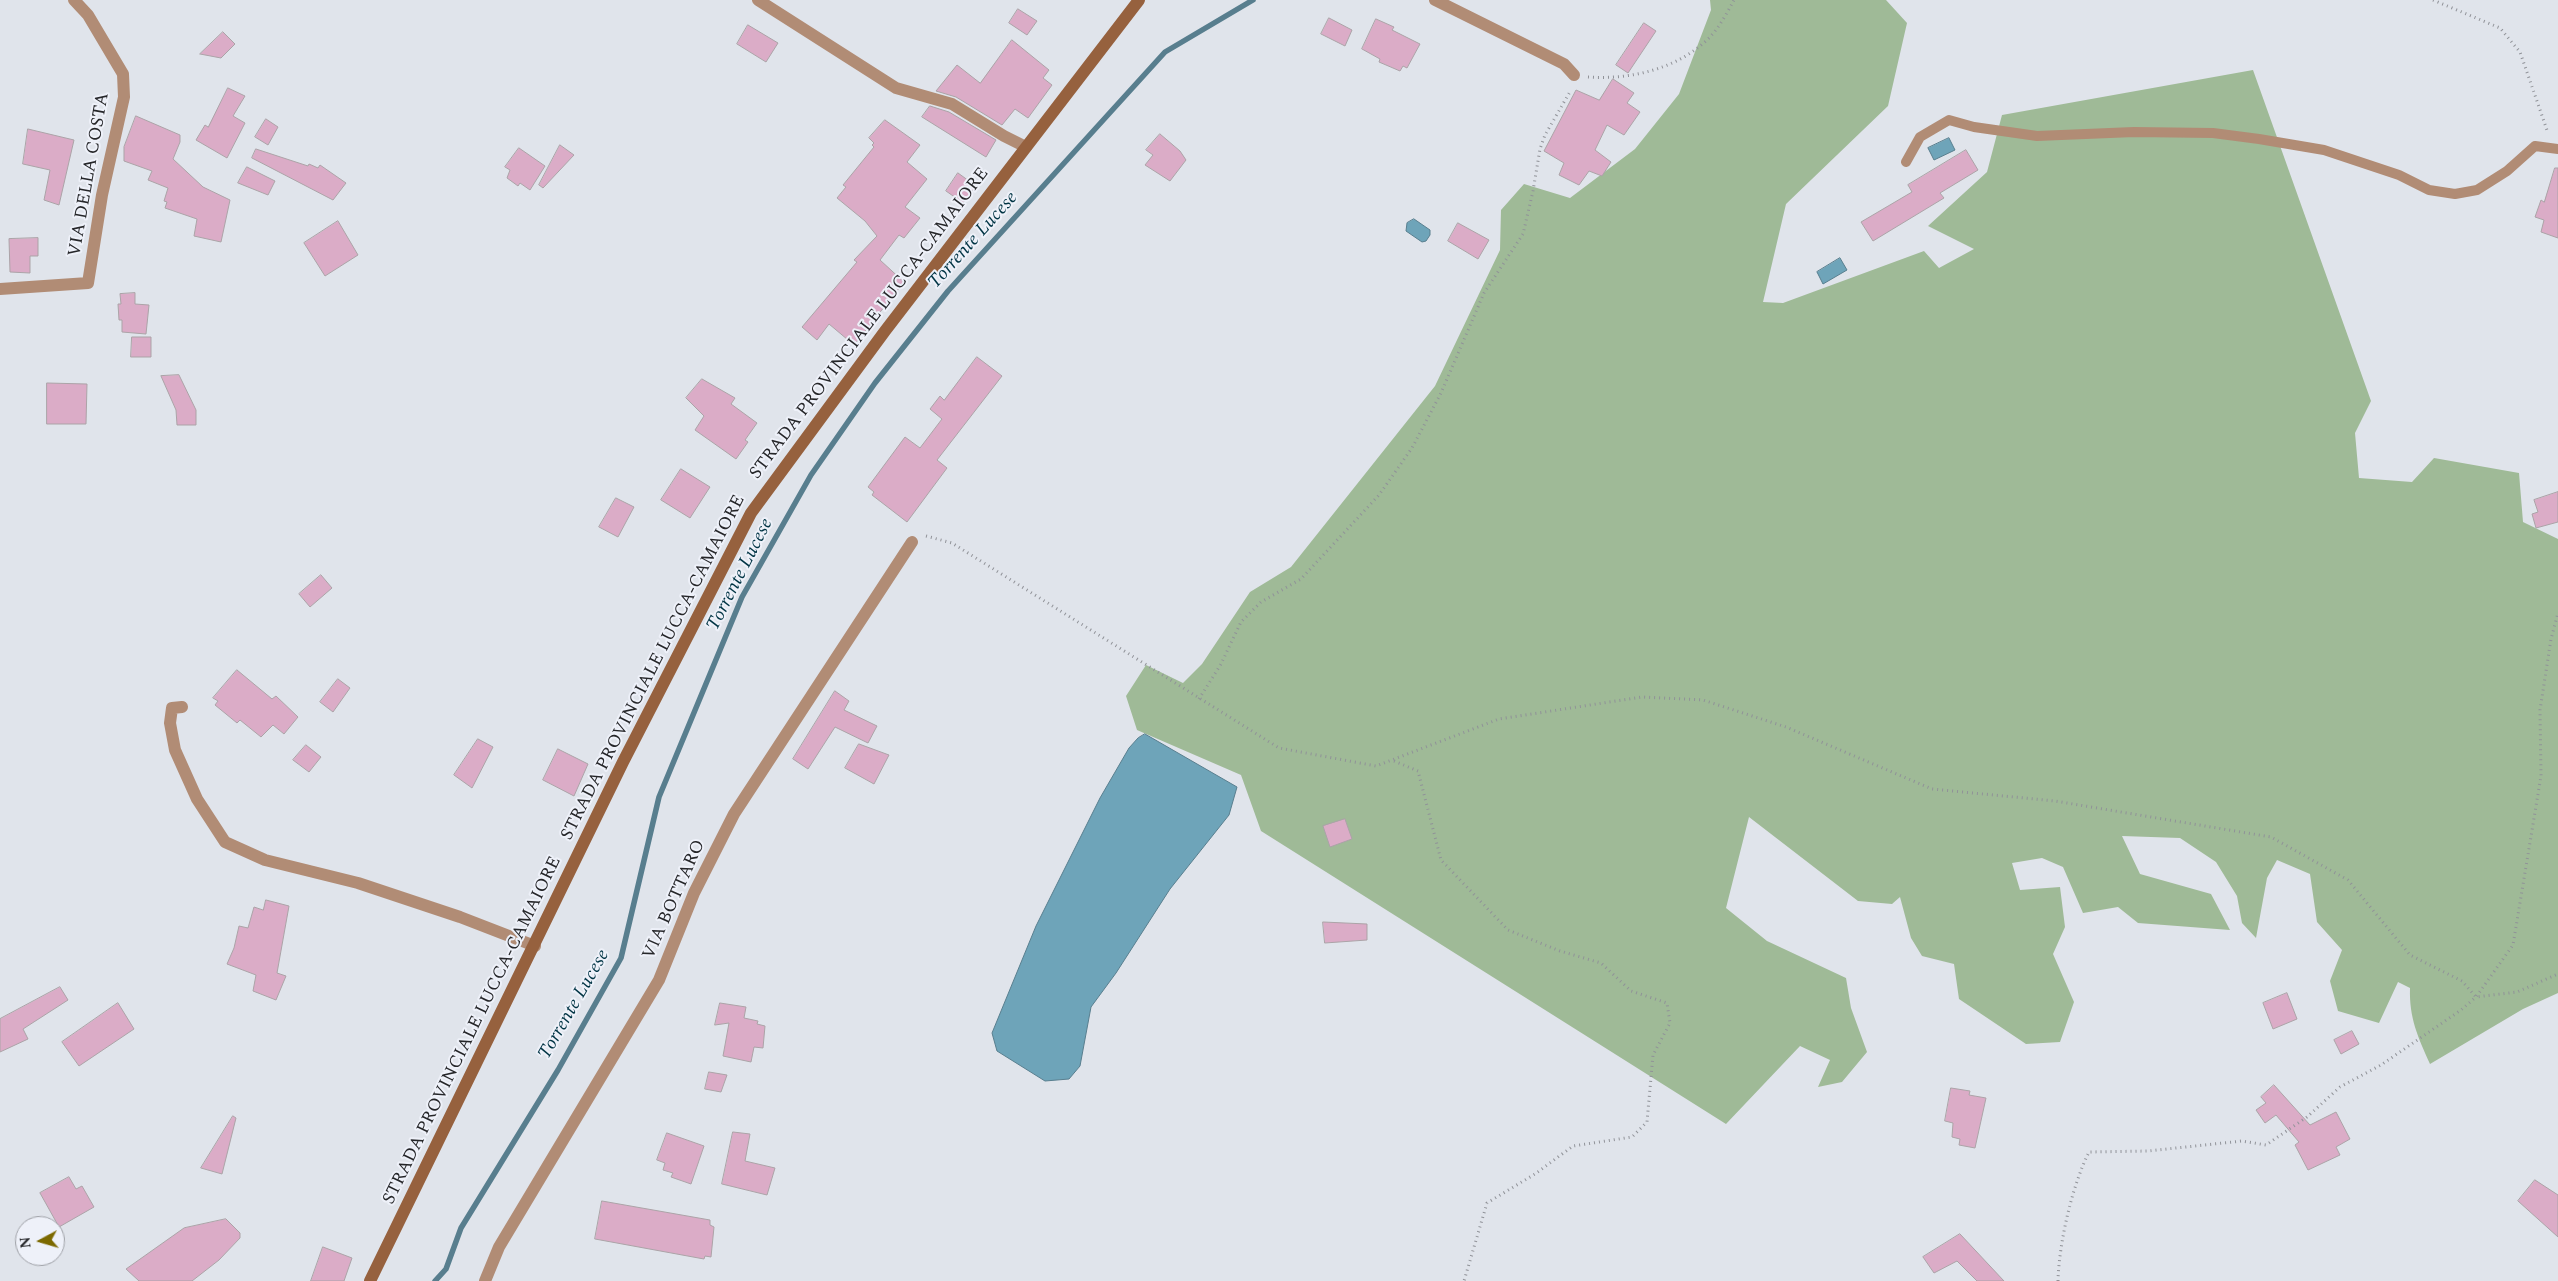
<!DOCTYPE html>
<html>
<head>
<meta charset="utf-8">
<style>
	body { margin:0 }
	#map { position:relative; width:2558px; height:1281px; overflow:hidden; background:#e0e4eb; font-family:Spectral,serif }
	canvas { display:block }
	.north { position:absolute; left:15px; top:1216px; width:50px; height:50px; box-sizing:border-box; background:#eef1f9; border:1px solid #9ea0a6; border-radius:50%; rotate:264deg; font-size:14px; font-weight:700; line-height:20px; text-align:center; color:#252629 }
	.north::after { content:''; display:block; margin:auto; width:18px; height:22px; background:#7c6900; clip-path:polygon(50% 0,100% 100%,50% 72%,0 100%) }
</style>
</head>
<body>
<div id="map">
<canvas width="2558" height="1281"></canvas>
<div class="north">N</div>
</div>
<script>
const context = document.querySelector('canvas').getContext('2d');
context.lineJoin = 'round';
function fillPath(path, color) { context.fillStyle = color; context.fill(path, 'evenodd'); }
function trace(path, color, width, dash) { context.strokeStyle = color; context.lineWidth = width; context.lineCap = dash ? 'butt' : 'round'; context.setLineDash(dash || []); context.stroke(path); }
function drawText(font, color, halo, rows, align = 'center') {
  context.font = font + ' Spectral,serif'; context.lineWidth = 4; context.setLineDash([]); context.textBaseline = 'middle'; context.strokeStyle = halo; context.fillStyle = color; for (const [text, x, y, turn = 0] of rows) {
    context.save(); context.translate(x, y); context.rotate((+turn || 0) * Math.PI / 180); context.textAlign = isNaN(turn) ? turn : align; if (halo) context.strokeText(text, 0, 0); context.fillText(text, 0, 0); context.restore();
  }
}
const green = new Path2D(`
	M 1710,0 L 1886,0 L 1907,23 L 1888,106 L 1786,204 L 1763,302 L 1783,303 L 1924,251 L 1939,268 L 1974,249 L 1928,226 L 1987,172 L 2002,115 L 2253,70 L 2371,401 L 2355,433 L 2359,478 L 2412,482 L 2434,458 L 2519,473 L 2523,522 L 2558,539 L 2558,993 L 2523,1009 L 2430,1064 C 2418,1037 2409,1018 2410,988 L 2398,982 L 2379,1023 L 2338,1011 L 2330,981 L 2342,950 L 2317,922 L 2310,874 L 2277,860 L 2267,878 L 2256,938 L 2242,923 L 2237,896 L 2216,862 L 2180,838 L 2122,836 L 2140,874 L 2211,894 L 2230,930 L 2138,923 L 2118,907 L 2083,913 L 2063,867 L 2042,858 L 2012,863 L 2020,890 L 2060,887 L 2065,927 L 2053,954 L 2074,1002 L 2060,1042 L 2026,1044 L 1959,999 L 1954,964 L 1922,956 L 1911,938 L 1900,897 L 1892,904 L 1858,901 L 1749,817 L 1726,908 L 1767,941 L 1846,978 L 1851,1008 L 1867,1052 L 1842,1082 L 1818,1087 L 1830,1060 L 1800,1046 L 1726,1124 L 1261,831 L 1241,775 L 1137,730 L 1126,696 L 1146,665 L 1183,683 L 1202,664 L 1250,592 L 1291,567 L 1435,386 L 1500,250 L 1501,210 L 1524,184 L 1570,198 L 1635,149 L 1679,94 L 1711,10 Z`);
const water = new Path2D(`
	M 1949,138 L 1955,150 L 1934,160 L 1928,148 Z
	M 1414,219 L 1430,230 L 1430,235 L 1426,241 L 1422,242 L 1406,231 L 1407,223 Z
	M 1840,258 L 1847,270 L 1823,284 L 1817,272 Z
	M 1145,734 L 1237,787 L 1229,815 L 1170,889 L 1116,973 L 1091,1007 L 1080,1066 L 1069,1079 L 1045,1081 L 997,1051 L 992,1033 L 1036,926 L 1100,798 L 1129,748 L 1138,738 Z`);
const stream = new Path2D(`
	M 435,1281 L 446,1269 L 461,1228 L 558,1070 L 621,958 L 659,797 L 742,597 L 811,475 L 875,383 L 948,291 L 1165,52 L 1253,0`);
const building = new Path2D(`
	M 1018,9 L 1037,21 L 1027,35 L 1009,23 Z
	M 1329,18 L 1352,30 L 1345,46 L 1321,34 Z
	M 1376,19 L 1394,27 L 1392,30 L 1420,44 L 1407,68 L 1403,66 L 1400,71 L 1379,62 L 1380,59 L 1362,49 Z
	M 1644,23 L 1656,31 L 1628,73 L 1616,65 Z
	M 748,25 L 778,43 L 766,62 L 737,44 Z
	M 223,32 L 235,44 L 221,58 L 200,54 Z
	M 1012,40 L 1049,70 L 1043,78 L 1052,85 L 1028,118 L 1015,109 L 1002,125 L 956,97 L 936,91 L 957,65 L 980,83 Z
	M 1613,79 L 1634,93 L 1627,103 L 1640,112 L 1624,135 L 1607,125 L 1595,150 L 1611,162 L 1602,176 L 1589,171 L 1579,185 L 1559,175 L 1564,163 L 1544,151 L 1576,90 L 1599,100 Z
	M 228,88 L 245,96 L 233,116 L 245,123 L 227,158 L 196,140 L 205,125 L 208,127 Z
	M 930,106 L 949,112 L 996,140 L 986,157 L 922,117 Z
	M 136,116 L 180,135 L 180,142 L 173,159 L 203,187 L 230,200 L 221,242 L 194,236 L 197,219 L 165,208 L 167,202 L 164,201 L 168,188 L 148,180 L 152,171 L 124,161 L 124,147 Z
	M 266,119 L 278,127 L 268,145 L 255,137 Z
	M 885,120 L 920,145 L 907,162 L 927,179 L 905,207 L 920,218 L 904,238 L 899,235 L 880,260 L 904,282 L 854,345 L 829,324 L 817,340 L 802,327 L 857,262 L 854,260 L 877,236 L 865,221 L 837,198 L 846,187 L 843,185 L 874,147 L 872,145 L 874,143 L 869,138 Z
	M 28,129 L 74,140 L 59,205 L 44,200 L 50,170 L 23,164 Z
	M 1160,134 L 1180,151 L 1186,160 L 1170,181 L 1145,165 L 1153,155 L 1146,150 Z
	M 560,145 L 574,155 L 543,188 L 539,185 Z
	M 519,148 L 545,166 L 530,190 L 520,183 L 518,186 L 507,178 L 510,170 L 505,167 Z
	M 256,149 L 308,166 L 309,164 L 318,168 L 320,165 L 346,183 L 333,200 L 252,158 Z
	M 1966,150 L 1978,170 L 1940,193 L 1944,198 L 1873,241 L 1861,222 L 1912,192 L 1908,185 Z
	M 247,167 L 275,181 L 268,195 L 238,183 Z
	M 2555,168 L 2558,168 L 2558,238 L 2541,232 L 2544,220 L 2535,217 L 2541,200 L 2544,202 Z
	M 958,173 L 976,186 L 963,203 L 946,191 Z
	M 338,221 L 358,255 L 325,276 L 304,243 Z
	M 1458,223 L 1489,240 L 1478,259 L 1448,241 Z
	M 38,238 L 38,256 L 30,256 L 30,273 L 10,272 L 9,239 Z
	M 135,293 L 135,304 L 149,305 L 146,334 L 122,332 L 122,320 L 119,320 L 118,304 L 121,304 L 120,294 Z
	M 132,337 L 151,337 L 151,357 L 131,357 Z
	M 977,357 L 1002,376 L 937,460 L 947,468 L 907,522 L 872,495 L 874,492 L 868,487 L 905,437 L 920,448 L 942,419 L 930,409 L 940,396 L 944,400 Z
	M 179,375 L 196,410 L 196,425 L 177,425 L 176,410 L 161,376 Z
	M 702,379 L 735,398 L 731,404 L 757,423 L 745,440 L 748,442 L 736,459 L 695,430 L 704,416 L 686,398 Z
	M 47,383 L 87,384 L 86,424 L 47,424 Z
	M 681,469 L 710,487 L 690,518 L 661,500 Z
	M 2558,492 L 2558,522 L 2536,528 L 2532,514 L 2538,512 L 2534,500 Z
	M 616,498 L 634,507 L 618,537 L 599,527 Z
	M 321,575 L 332,588 L 310,607 L 299,594 Z
	M 237,670 L 272,699 L 276,696 L 298,717 L 284,734 L 273,725 L 261,737 L 240,720 L 237,723 L 215,705 L 218,701 L 213,698 Z
	M 338,679 L 350,688 L 333,712 L 320,702 Z
	M 835,691 L 849,701 L 844,710 L 877,726 L 868,743 L 835,727 L 808,769 L 793,759 Z
	M 478,739 L 493,747 L 472,788 L 454,775 Z
	M 859,744 L 889,755 L 874,784 L 845,768 Z
	M 306,745 L 321,757 L 309,772 L 293,760 Z
	M 558,749 L 588,764 L 574,796 L 543,780 Z
	M 1345,819 L 1352,839 L 1330,847 L 1323,826 Z
	M 266,900 L 289,906 L 277,973 L 286,976 L 276,1000 L 253,991 L 256,975 L 227,964 L 234,948 L 239,926 L 248,928 L 254,907 L 263,910 Z
	M 1323,922 L 1367,924 L 1367,940 L 1325,943 Z
	M 60,987 L 68,1000 L 23,1029 L 28,1039 L 0,1052 L 0,1019 Z
	M 2287,993 L 2297,1019 L 2273,1029 L 2263,1003 Z
	M 118,1003 L 134,1029 L 79,1066 L 62,1042 Z
	M 720,1003 L 746,1007 L 744,1018 L 758,1021 L 757,1024 L 765,1026 L 763,1048 L 754,1047 L 751,1062 L 723,1056 L 729,1023 L 715,1025 Z
	M 2352,1031 L 2359,1044 L 2341,1054 L 2334,1040 Z
	M 709,1072 L 727,1075 L 721,1092 L 705,1089 Z
	M 2274,1085 L 2310,1125 L 2336,1112 L 2350,1139 L 2336,1147 L 2340,1155 L 2308,1170 L 2295,1145 L 2299,1142 L 2276,1115 L 2265,1123 L 2256,1110 L 2266,1103 L 2261,1097 Z
	M 1951,1088 L 1970,1091 L 1969,1095 L 1986,1098 L 1975,1148 L 1959,1145 L 1960,1139 L 1952,1137 L 1953,1123 L 1945,1121 Z
	M 233,1116 L 236,1118 L 222,1174 L 201,1168 Z
	M 733,1132 L 750,1134 L 745,1161 L 775,1168 L 767,1195 L 722,1184 Z
	M 667,1133 L 704,1146 L 691,1184 L 671,1177 L 673,1173 L 663,1170 L 665,1163 L 657,1160 Z
	M 69,1177 L 76,1189 L 82,1186 L 94,1207 L 59,1227 L 40,1193 Z
	M 2535,1180 L 2558,1195 L 2558,1237 L 2518,1201 Z
	M 602,1201 L 710,1220 L 710,1225 L 714,1227 L 711,1257 L 705,1256 L 704,1259 L 595,1239 Z
	M 226,1219 L 240,1233 L 240,1238 L 219,1260 L 192,1281 L 139,1281 L 126,1269 L 184,1228 Z
	M 1960,1234 L 2004,1281 L 1977,1281 L 1957,1261 L 1934,1273 L 1923,1257 Z
	M 323,1247 L 352,1258 L 344,1281 L 311,1281 Z`);
const path = new Path2D(`
	M 2433,0 L 2500,28 L 2520,52 L 2548,133
	M 1588,77 C 1630,80 1678,69 1709,38 C 1719,28 1727,13 1734,0
	M 926,536 L 952,543 L 1279,748 L 1376,766 L 1499,719 L 1642,697 L 1703,700 L 1786,727 L 1932,789 L 2055,801 L 2271,837 L 2348,880 L 2410,955 L 2462,981 L 2476,997 L 2517,992 L 2558,974
	M 1199,699 L 1221,664 L 1241,622 L 1261,602 L 1301,579 L 1379,495 L 1412,448 L 1441,393 L 1484,293 L 1523,234 L 1533,191 L 1540,149 L 1545,135 L 1571,90
	M 1394,761 L 1418,771 L 1441,860 L 1508,930 L 1560,951 L 1601,963 L 1631,991 L 1667,1003 L 1670,1023 L 1653,1055 L 1647,1122 L 1632,1137 L 1573,1146 L 1535,1174 L 1487,1203 L 1464,1281
	M 2058,1281 C 2059,1243 2072,1186 2089,1152 L 2148,1151 L 2242,1141 L 2266,1145 L 2307,1117 L 2340,1087 L 2381,1065 L 2461,1010 L 2476,997 L 2513,945 L 2541,776 L 2540,710 L 2551,639 L 2558,613`);
const lane = new Path2D(`
	M 1906,162 L 1920,137 L 1949,120 L 1974,127 L 2037,136 L 2134,132 L 2213,133 L 2259,139 L 2324,150 L 2399,175 L 2429,190 L 2455,194 L 2477,190 L 2507,171 L 2535,146 L 2558,149`);
const street = new Path2D(`
	M 758,0 L 896,88 L 952,104 L 1004,136 L 1026,147
	M 1435,0 L 1564,64 L 1574,75
	M 0,289 L 88,283 L 102,195 L 124,97 L 123,74 L 88,15 L 74,0
	M 182,707 L 172,708 L 170,723 L 175,750 L 197,799 L 225,842 L 265,860 L 358,883 L 460,917 L 535,946
	M 485,1281 L 499,1247 L 659,980 L 694,893 L 734,814 L 912,542`);
const secondary = new Path2D(`
	M 370,1281 L 623,762 L 751,513 L 885,331 L 1139,0`);
const streetNames = [
	["VIA DELLA COSTA",90,175,-80],
	["STRADA PROVINCIALE LUCCA-CAMAIORE",870,324,-53],
	["STRADA PROVINCIALE LUCCA-CAMAIORE",654,668,-63],
	["VIA BOTTARO",675,900,-66],
	["STRADA PROVINCIALE LUCCA-CAMAIORE",473,1031,-64]
];
const waterNames = [
	["Torrente Lucese",974,241,-48],
	["Torrente Lucese",741,575,-63],
	["Torrente Lucese",575,1005,-60]
];
fillPath(green, '#9fba97');
fillPath(water, '#6ea4b9');
trace(water, '#587e8e', 1);
trace(stream, '#587e8e', 5.5);
fillPath(building, '#dbacc7');
trace(building, '#aba3a7', 1);
trace(path, '#909298', 3, [1, 4]);
trace(lane, '#b18c75', 10);
trace(street, '#b18c75', 12);
trace(secondary, '#96613e', 12);
drawText('18px', '#252629', '#eef1f9', streetNames);
drawText('italic 19px', '#013444', '#eef1f9', waterNames);
</script>
</body>
</html>
